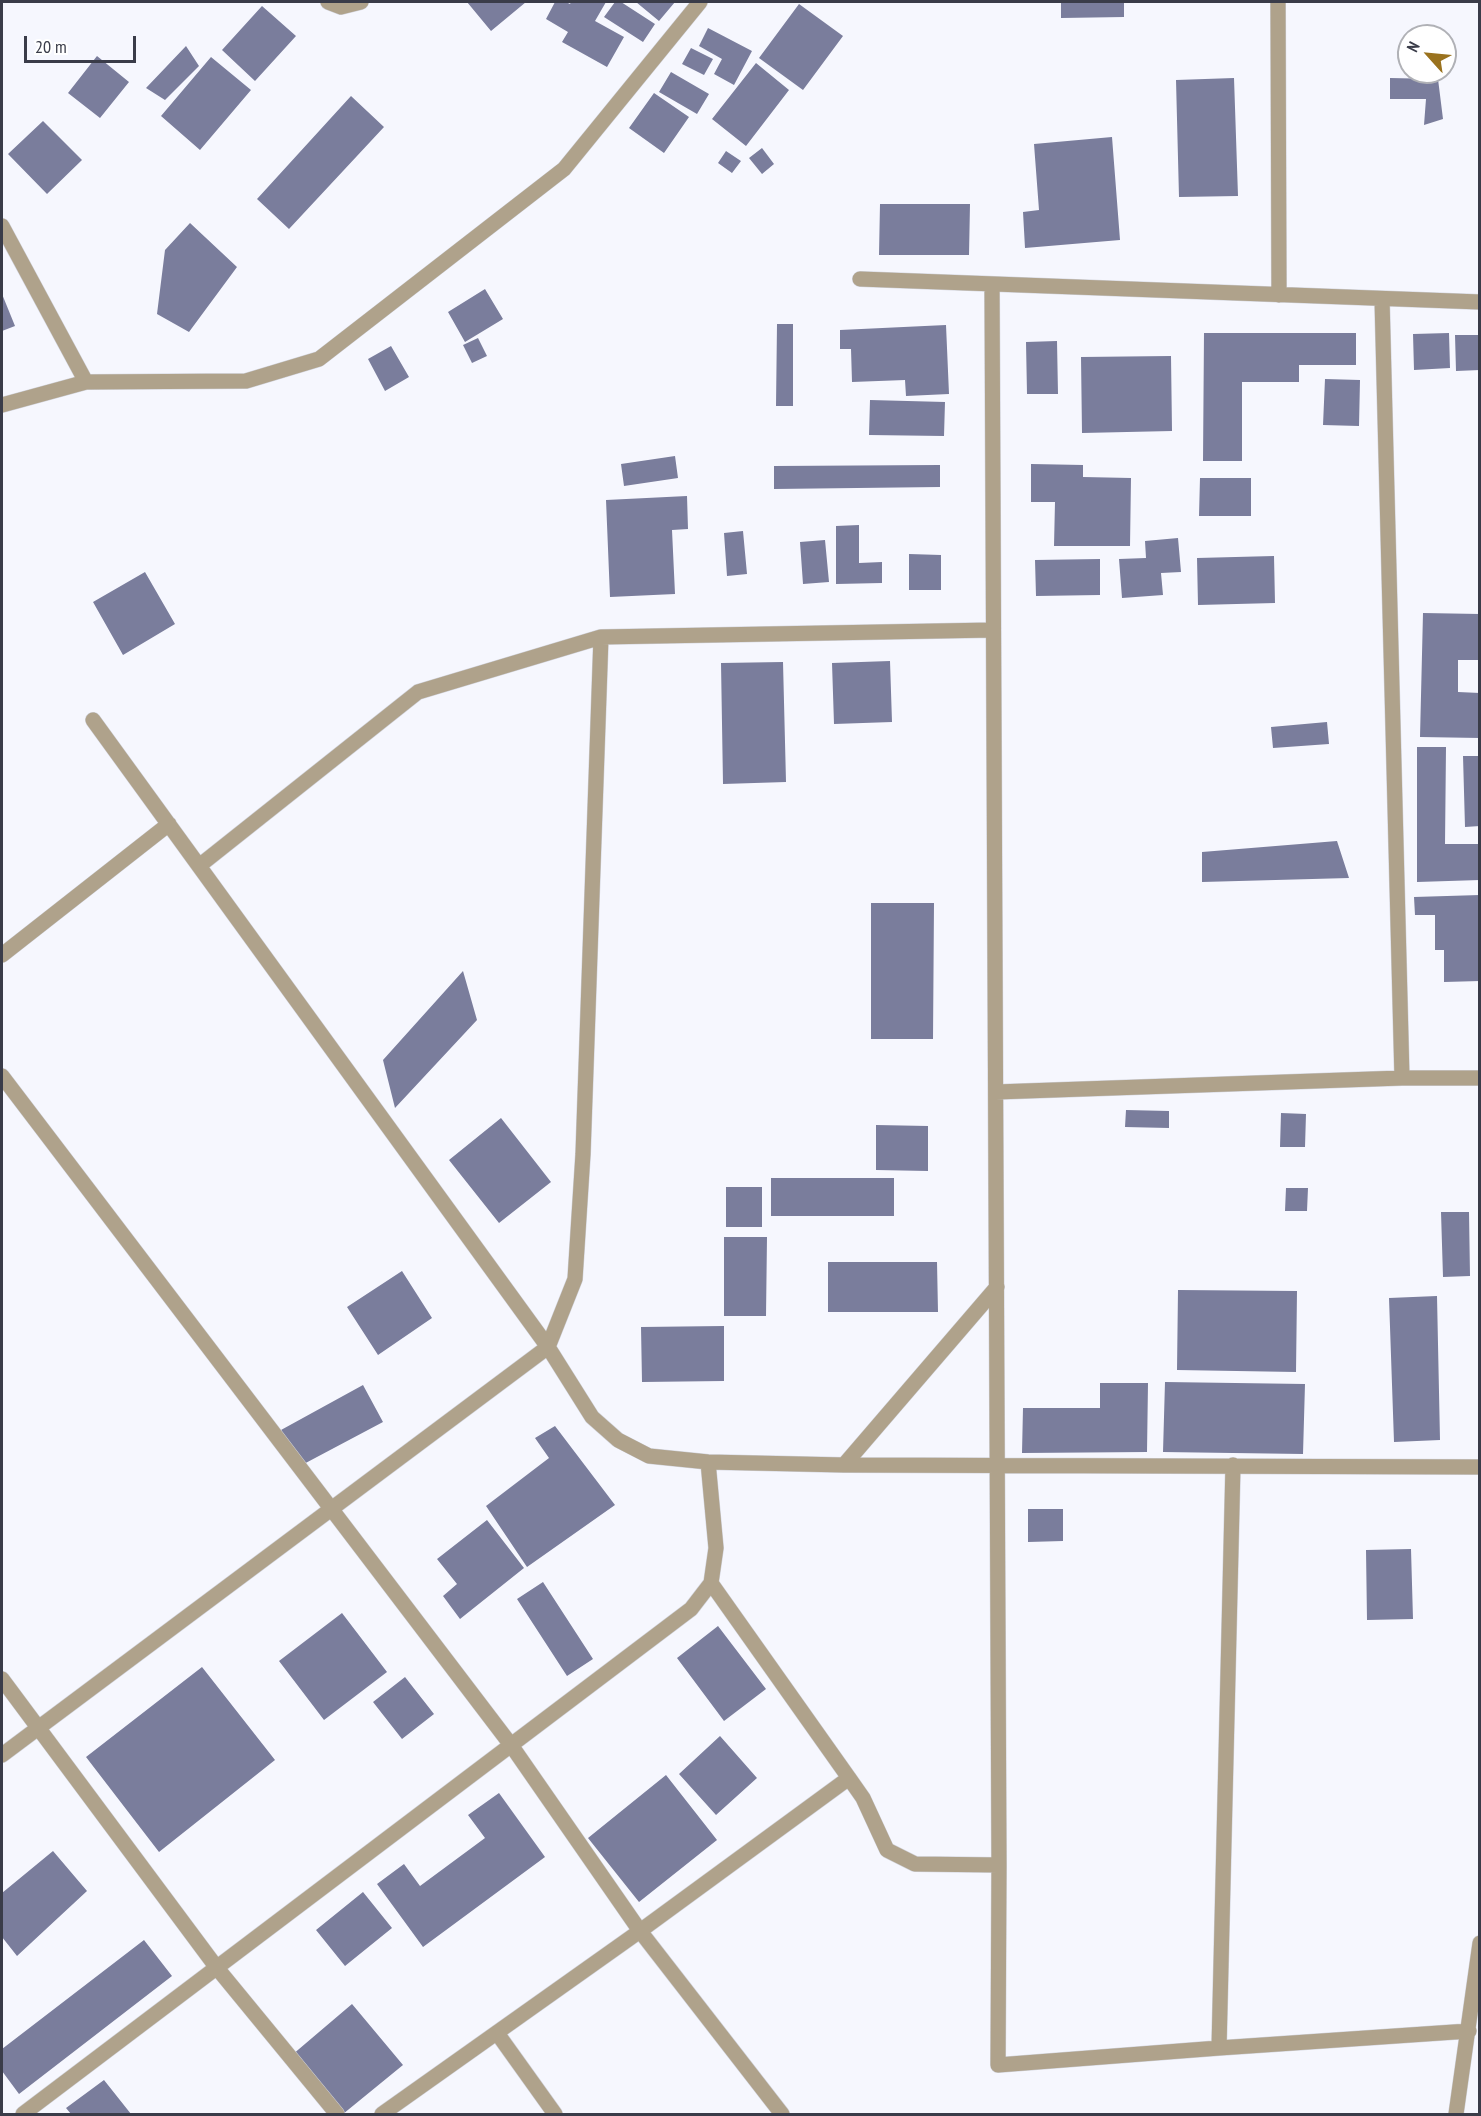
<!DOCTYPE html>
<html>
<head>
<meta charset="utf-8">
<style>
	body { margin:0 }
	#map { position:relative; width:1481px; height:2116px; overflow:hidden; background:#f6f7fe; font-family:"PT Sans Narrow",sans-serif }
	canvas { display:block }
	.frame { position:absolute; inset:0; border:3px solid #3a3c49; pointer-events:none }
	.north { position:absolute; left:1397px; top:24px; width:60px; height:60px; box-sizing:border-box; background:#fff; border:2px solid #b0b1b6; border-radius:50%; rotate:297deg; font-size:16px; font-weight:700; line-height:24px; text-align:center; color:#3a3c49 }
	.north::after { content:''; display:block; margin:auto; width:21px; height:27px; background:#9a721e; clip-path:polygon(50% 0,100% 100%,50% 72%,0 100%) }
	.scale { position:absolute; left:24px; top:36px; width:112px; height:27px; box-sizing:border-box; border:3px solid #3a3c49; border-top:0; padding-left:8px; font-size:18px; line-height:21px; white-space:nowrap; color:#3a3c49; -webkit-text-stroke:4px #fff; paint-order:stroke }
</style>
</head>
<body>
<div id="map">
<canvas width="1481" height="2116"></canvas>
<div class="frame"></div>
<div class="north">N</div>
<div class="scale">20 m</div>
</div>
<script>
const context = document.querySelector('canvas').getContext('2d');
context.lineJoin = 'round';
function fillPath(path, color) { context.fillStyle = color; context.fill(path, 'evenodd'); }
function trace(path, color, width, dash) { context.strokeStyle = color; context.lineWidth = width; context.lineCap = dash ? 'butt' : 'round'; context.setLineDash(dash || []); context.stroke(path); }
const building = new Path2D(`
	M 467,2 L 526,2 L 491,31 Z
	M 555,2 L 566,2 L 570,4 L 571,2 L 606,2 L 595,21 L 624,37 L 607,67 L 562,42 L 568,32 L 546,19 Z
	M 615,2 L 621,2 L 655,24 L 643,42 L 604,17 Z
	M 636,2 L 675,2 L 659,21 Z
	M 1061,2 L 1124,2 L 1124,17 L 1061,18 Z
	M 799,4 L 843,36 L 803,90 L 759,58 Z
	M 262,6 L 296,36 L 255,81 L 222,50 Z
	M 708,28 L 752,51 L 734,85 L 714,74 L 722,59 L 699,46 Z
	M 1421,29 L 1437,30 L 1436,36 L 1421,36 Z
	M 186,46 L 199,66 L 165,100 L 146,88 Z
	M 691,48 L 713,59 L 704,75 L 682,64 Z
	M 97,56 L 129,82 L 100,118 L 68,93 Z
	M 211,57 L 251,90 L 200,150 L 161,116 Z
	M 756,63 L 789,90 L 746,146 L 712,119 Z
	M 671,72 L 709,94 L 697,114 L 659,92 Z
	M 1234,78 L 1238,196 L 1179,197 L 1176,80 Z
	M 1390,78 L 1438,79 L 1443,119 L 1424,125 L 1426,99 L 1390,99 Z
	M 654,93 L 689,117 L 664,153 L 629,128 Z
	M 351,96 L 384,127 L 289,229 L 257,199 Z
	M 43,121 L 82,160 L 47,194 L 8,154 Z
	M 1112,137 L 1120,240 L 1025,248 L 1023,212 L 1039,210 L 1034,144 Z
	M 762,148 L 774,164 L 762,174 L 749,158 Z
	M 726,151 L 741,161 L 732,173 L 718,163 Z
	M 880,204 L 970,204 L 969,255 L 879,255 Z
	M 190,223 L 237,267 L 189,332 L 157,314 L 165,250 Z
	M 485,289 L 503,319 L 465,342 L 448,312 Z
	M 2,294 L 15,326 L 2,331 Z
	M 777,324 L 793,324 L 793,406 L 776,406 Z
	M 946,325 L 949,394 L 906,396 L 905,380 L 852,382 L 851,349 L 840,349 L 840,330 Z
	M 1204,333 L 1356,333 L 1356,365 L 1299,365 L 1299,382 L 1242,382 L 1242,461 L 1203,461 Z
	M 1449,333 L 1450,368 L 1414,370 L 1413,334 Z
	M 1455,335 L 1480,335 L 1480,370 L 1456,371 Z
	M 478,338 L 487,356 L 472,363 L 463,345 Z
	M 1057,341 L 1058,394 L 1027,394 L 1026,342 Z
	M 391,346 L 409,377 L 385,391 L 368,359 Z
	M 1171,356 L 1172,431 L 1082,433 L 1081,357 Z
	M 1325,379 L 1360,380 L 1359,426 L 1323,425 Z
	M 870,400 L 945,402 L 944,436 L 869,435 Z
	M 675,456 L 678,478 L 624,486 L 621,464 Z
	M 1031,464 L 1083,465 L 1083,477 L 1131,478 L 1130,546 L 1054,546 L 1055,502 L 1031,502 Z
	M 940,465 L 940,487 L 774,489 L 774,466 Z
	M 1200,478 L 1251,478 L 1251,516 L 1199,516 Z
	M 687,496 L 688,529 L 672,530 L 675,594 L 610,597 L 606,500 Z
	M 859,525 L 859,563 L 882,562 L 882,583 L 836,584 L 836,526 Z
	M 743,531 L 747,574 L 727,576 L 724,533 Z
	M 1178,538 L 1181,572 L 1161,573 L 1163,595 L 1122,598 L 1119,559 L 1146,558 L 1145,541 Z
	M 825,540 L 829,582 L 803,584 L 800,542 Z
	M 909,554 L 941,555 L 941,590 L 909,590 Z
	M 1274,556 L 1275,603 L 1198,605 L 1197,558 Z
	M 1100,559 L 1100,595 L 1036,596 L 1035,560 Z
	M 145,572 L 175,624 L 123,655 L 93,602 Z
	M 1423,613 L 1480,614 L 1480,660 L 1458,660 L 1458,692 L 1480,693 L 1480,738 L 1420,737 Z
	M 890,661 L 892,722 L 834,724 L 832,663 Z
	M 783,662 L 786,782 L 723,784 L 721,663 Z
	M 1327,722 L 1329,744 L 1273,748 L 1271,727 Z
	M 1417,747 L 1446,747 L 1445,844 L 1480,844 L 1480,880 L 1417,882 Z
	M 1463,756 L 1480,756 L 1480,826 L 1465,827 Z
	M 1337,841 L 1349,878 L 1202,882 L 1202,852 Z
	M 1480,895 L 1480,981 L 1444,982 L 1444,950 L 1435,950 L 1435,915 L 1415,915 L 1414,897 Z
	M 871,903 L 934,903 L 933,1039 L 871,1039 Z
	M 463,971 L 477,1020 L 395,1108 L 383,1060 Z
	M 1126,1110 L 1169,1111 L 1169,1128 L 1125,1127 Z
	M 1281,1113 L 1306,1114 L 1305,1147 L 1280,1147 Z
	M 501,1118 L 551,1182 L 499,1223 L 449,1160 Z
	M 876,1125 L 928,1126 L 928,1171 L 876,1170 Z
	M 771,1178 L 894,1178 L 894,1216 L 771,1216 Z
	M 726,1187 L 762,1187 L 762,1227 L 726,1227 Z
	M 1286,1188 L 1308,1188 L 1307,1211 L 1285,1211 Z
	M 1441,1212 L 1469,1212 L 1470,1276 L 1443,1277 Z
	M 724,1237 L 767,1237 L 766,1316 L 724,1316 Z
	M 828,1262 L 937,1262 L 938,1312 L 828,1312 Z
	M 402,1271 L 432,1318 L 378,1355 L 347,1307 Z
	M 1178,1290 L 1297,1291 L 1296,1372 L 1177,1370 Z
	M 1437,1296 L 1440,1440 L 1394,1442 L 1389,1298 Z
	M 724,1326 L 724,1381 L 642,1382 L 641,1327 Z
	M 1165,1382 L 1305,1384 L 1303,1454 L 1163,1452 Z
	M 1100,1383 L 1148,1383 L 1147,1452 L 1022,1453 L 1023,1408 L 1100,1408 Z
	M 363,1385 L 383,1422 L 300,1466 L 281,1430 Z
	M 555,1426 L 615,1505 L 527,1567 L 486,1506 L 549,1458 L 535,1438 Z
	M 1028,1509 L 1063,1509 L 1063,1541 L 1028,1542 Z
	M 487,1520 L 524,1568 L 460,1619 L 443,1596 L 457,1584 L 437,1559 Z
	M 1411,1549 L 1413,1619 L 1367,1620 L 1366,1550 Z
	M 543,1582 L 593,1659 L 567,1676 L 517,1599 Z
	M 342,1613 L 387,1672 L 324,1720 L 279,1661 Z
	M 718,1626 L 766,1689 L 724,1721 L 677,1658 Z
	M 202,1667 L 275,1760 L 159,1852 L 86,1757 Z
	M 405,1677 L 434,1714 L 402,1739 L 373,1702 Z
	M 720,1736 L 757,1778 L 716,1815 L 679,1774 Z
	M 666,1775 L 717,1840 L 639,1902 L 588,1838 Z
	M 499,1793 L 545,1857 L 423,1947 L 377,1884 L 404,1864 L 420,1886 L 485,1838 L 468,1815 Z
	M 53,1851 L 87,1891 L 17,1956 L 2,1937 L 2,1893 Z
	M 363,1892 L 392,1928 L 345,1966 L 316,1930 Z
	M 144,1940 L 172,1976 L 19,2094 L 2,2071 L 2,2049 Z
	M 352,2004 L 403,2065 L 343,2114 L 292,2055 Z
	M 104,2080 L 131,2114 L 71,2114 L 66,2108 Z`);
const minor = new Path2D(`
	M 328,2 L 341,7 L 361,2
	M 1278,2 L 1279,295
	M 2,226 L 86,382
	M 860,279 L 1480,302
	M 992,284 L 999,1865 L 998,2065 L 1219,2048 L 1469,2031
	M 1382,299 L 1402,1078
	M 2,405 L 86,382 L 246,381 L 319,359 L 564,169 L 700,2
	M 93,720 L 548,1347 L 592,1417 L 618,1440 L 649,1456 L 708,1462 L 844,1465 L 1480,1467
	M 199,866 L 418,692 L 601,637 L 993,630
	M 2,955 L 169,824
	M 2,1076 L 511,1745 L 640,1931 L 782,2114
	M 996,1092 L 1402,1078 L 1480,1078
	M 844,1465 L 997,1287
	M 711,1583 L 849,1778
	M 2,1679 L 217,1968 L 337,2114
	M 2,1755 L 548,1347 L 575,1279 L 583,1154 L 601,637
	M 497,2033 L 555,2114
	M 1219,2048 L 1233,1465
	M 23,2114 L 691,1609 L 711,1583 L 716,1548 L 708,1462
	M 382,2114 L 640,1931 L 849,1778 L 863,1798 L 887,1850 L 915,1864 L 999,1865
	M 1456,2114 L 1480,1943`);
fillPath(building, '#7a7d9c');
trace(minor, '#d0d2da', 16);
trace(minor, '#afa28b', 15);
</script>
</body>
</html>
